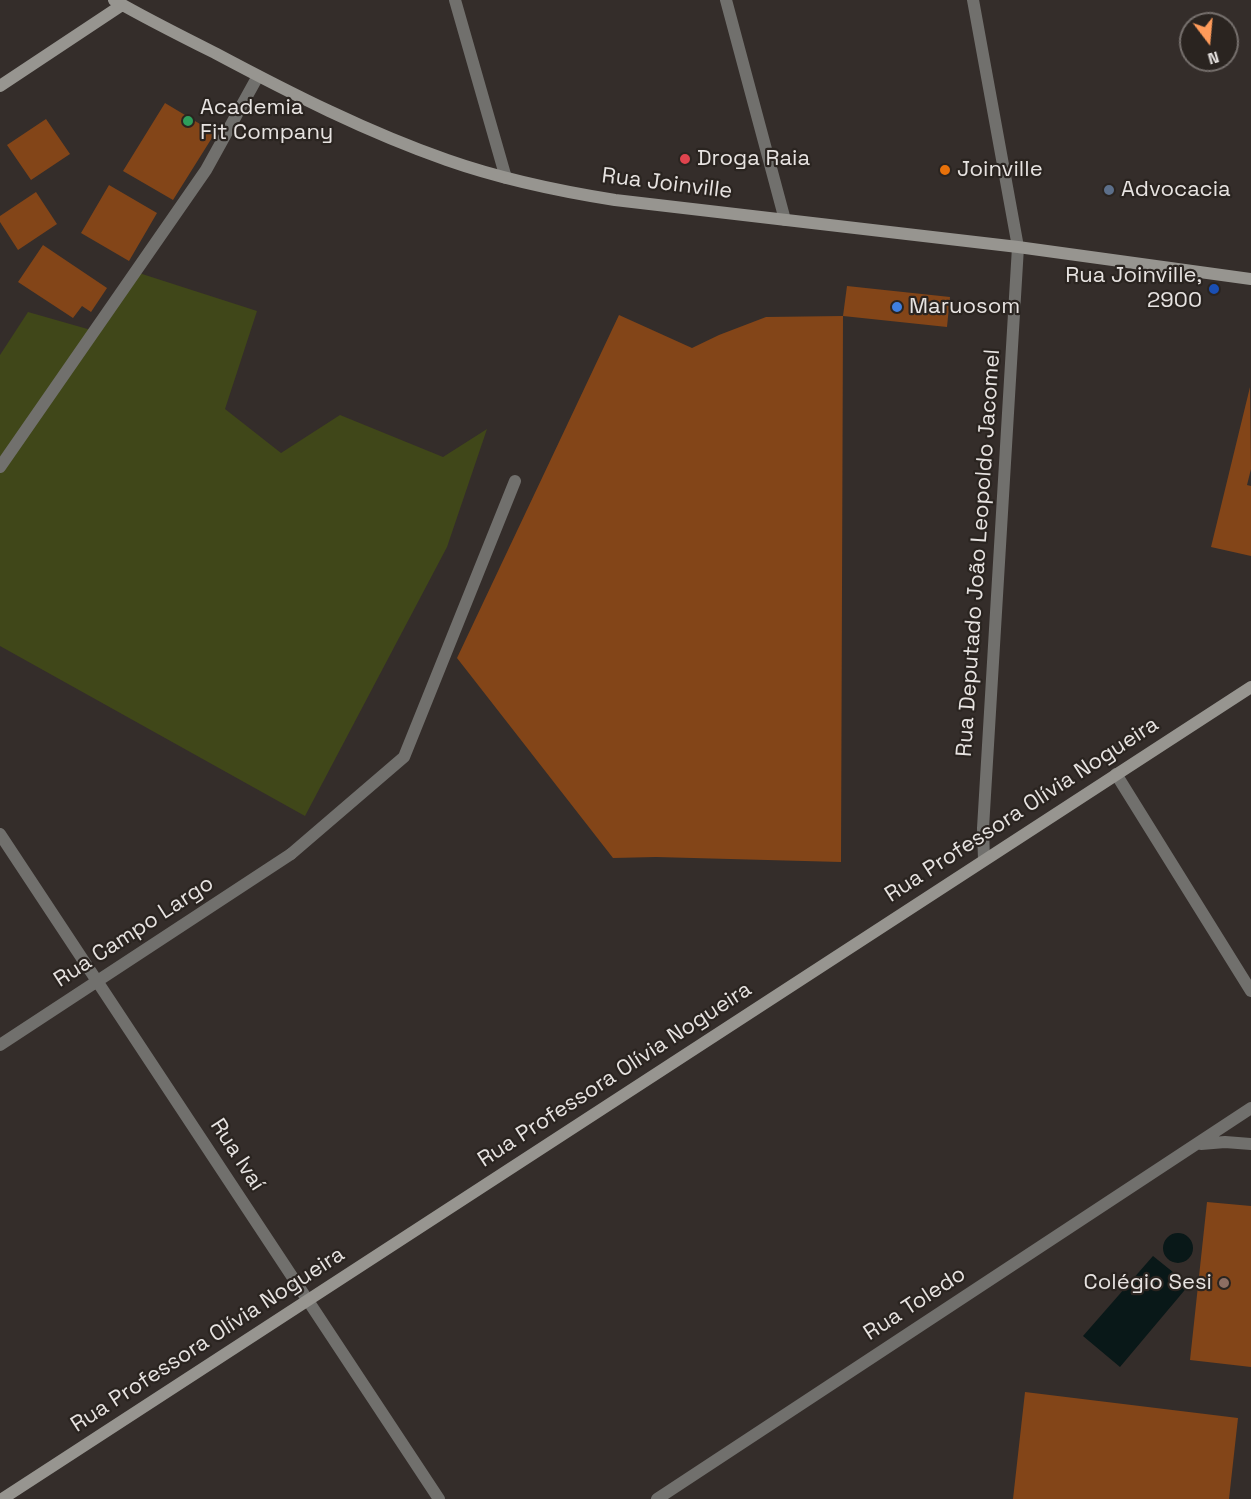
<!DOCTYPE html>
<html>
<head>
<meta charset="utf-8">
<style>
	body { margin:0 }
	#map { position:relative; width:1251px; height:1499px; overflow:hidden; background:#342d2a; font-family:"Space Grotesk",sans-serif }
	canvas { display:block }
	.north { position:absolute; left:1179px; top:12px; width:60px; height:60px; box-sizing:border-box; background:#2a2420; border:2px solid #76706d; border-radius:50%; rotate:164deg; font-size:16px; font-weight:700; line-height:24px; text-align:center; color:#e7e3e1 }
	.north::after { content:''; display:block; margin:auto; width:21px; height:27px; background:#ff9b5a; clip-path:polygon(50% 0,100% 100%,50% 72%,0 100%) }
</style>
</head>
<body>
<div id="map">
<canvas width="1251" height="1499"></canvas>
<div class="north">N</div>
</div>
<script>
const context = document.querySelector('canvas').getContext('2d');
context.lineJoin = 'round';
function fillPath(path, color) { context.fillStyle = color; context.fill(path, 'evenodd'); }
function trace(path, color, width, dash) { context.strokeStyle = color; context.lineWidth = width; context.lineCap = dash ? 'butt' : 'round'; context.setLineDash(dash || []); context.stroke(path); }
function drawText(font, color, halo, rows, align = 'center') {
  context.font = font + ' "Space Grotesk",sans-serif'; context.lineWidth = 4.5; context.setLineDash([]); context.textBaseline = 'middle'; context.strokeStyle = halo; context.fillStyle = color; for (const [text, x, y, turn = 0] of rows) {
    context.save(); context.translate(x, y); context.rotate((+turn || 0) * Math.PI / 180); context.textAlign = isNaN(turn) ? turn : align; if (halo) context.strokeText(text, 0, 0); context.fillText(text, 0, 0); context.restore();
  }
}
const green = new Path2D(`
	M 139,273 L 257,311 L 225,409 L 281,453 L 340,415 L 443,457 L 487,429 L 447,547 L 305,816 L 0,646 L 0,355 L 28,312 L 98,332 Z`);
const water = new Path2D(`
	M1163 1248a15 15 0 1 1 30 0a15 15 0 1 1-30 0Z
	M 1153,1256 L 1189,1285 L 1120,1367 L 1083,1336 Z`);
const building = new Path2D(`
	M 165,103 L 215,133 L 173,200 L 123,171 Z
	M 46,119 L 70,154 L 31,180 L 7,145 Z
	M 109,185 L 157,213 L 129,261 L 81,233 Z
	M 36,192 L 57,224 L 18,250 L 0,222 L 0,216 Z
	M 43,245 L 107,288 L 91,312 L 82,306 L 73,318 L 18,282 Z
	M 847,286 L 950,297 L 947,327 L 843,316 L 841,862 L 656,857 L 613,858 L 457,658 L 619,315 L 692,348 L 719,335 L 766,317 L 843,316 Z
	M 1250,387 L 1251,469 L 1247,485 L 1251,486 L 1251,556 L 1211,547 Z
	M 1207,1202 L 1251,1206 L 1251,1367 L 1190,1360 Z
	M 1025,1392 L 1238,1418 L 1229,1499 L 1013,1499 Z`);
const lane = new Path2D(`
	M 0,467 L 206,170 L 258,76
	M 291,854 L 404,757 L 515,481`);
const street = new Path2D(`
	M 455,0 L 506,178
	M 726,0 L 785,220
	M 973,0 L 1018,247 L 983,828 L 984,860
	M 1116,774 L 1251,991
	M 0,834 L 439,1499
	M 0,1045 L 291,854
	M 1201,1144 L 1225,1142 L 1251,1144
	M 657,1499 L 1251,1108`);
const secondary = new Path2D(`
	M 114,0 C 147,19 181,36 215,53 C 290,93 367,132 447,160 C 501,179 558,191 615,200 L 1018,247 L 1251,279
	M 0,86 L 122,5
	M 2,1499 L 1251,687`);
const markers = [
	[188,121,6,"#2e9e5b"],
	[685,159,6,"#e0444e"],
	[945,170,6,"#e8710a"],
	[1109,190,6,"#5c6f8a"],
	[1214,289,6,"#1a4fb4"],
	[897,307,6,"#3f7fe0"],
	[1224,1283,6,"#8d6e63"]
];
const poiNames = [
	["Academia",200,108],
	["Fit Company",200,133],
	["Droga Raia",697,159],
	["Joinville",957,170],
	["Advocacia",1121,190],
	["Rua Joinville,",1202,276,"right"],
	["2900",1202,301,"right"],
	["Maruosom",909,307],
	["Colégio Sesi",1212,1283,"right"]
];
const streetNames = [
	["Rua Joinville",667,184,7],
	["Rua Deputado João Leopoldo Jacomel",979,553,-86],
	["Rua Professora Olívia Nogueira",1022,810,-33],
	["Rua Campo Largo",134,932,-33],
	["Rua Professora Olívia Nogueira",615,1075,-33],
	["Rua Ivaí",237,1155,57],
	["Rua Toledo",915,1304,-33],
	["Rua Professora Olívia Nogueira",208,1340,-33]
];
fillPath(green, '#404719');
fillPath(water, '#091818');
fillPath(building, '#834518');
trace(lane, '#71706d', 12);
trace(street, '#71706d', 12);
trace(secondary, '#979590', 12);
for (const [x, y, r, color] of markers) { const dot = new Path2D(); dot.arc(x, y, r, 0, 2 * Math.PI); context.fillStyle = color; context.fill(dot); trace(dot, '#2a2420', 2); }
drawText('22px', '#e7e3e1', '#2a2420', poiNames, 'left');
drawText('22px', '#e7e3e1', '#2a2420', streetNames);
</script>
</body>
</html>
